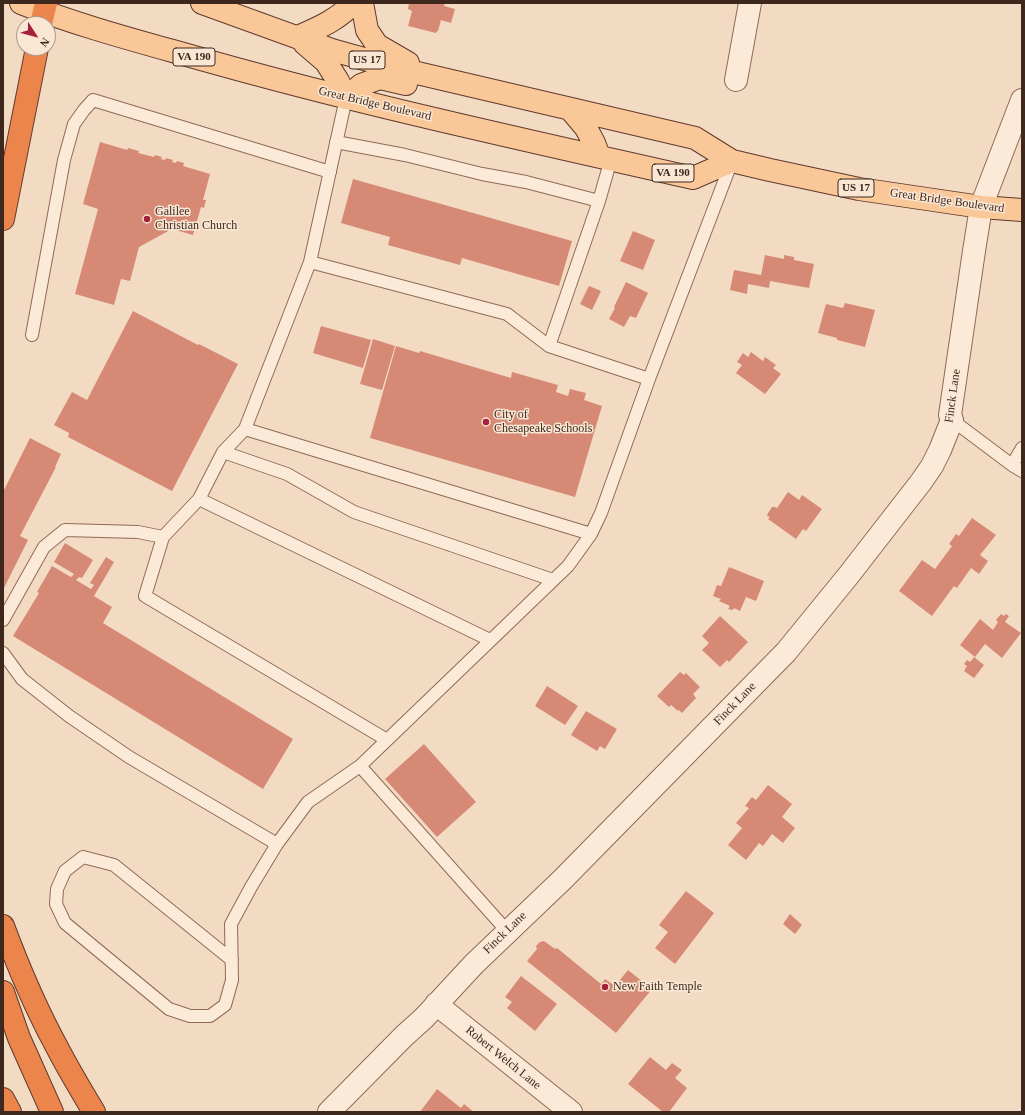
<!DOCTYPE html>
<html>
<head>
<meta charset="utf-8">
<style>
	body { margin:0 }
	#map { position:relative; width:1025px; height:1115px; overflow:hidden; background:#f3dbc3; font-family:Georgia,serif }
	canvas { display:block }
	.frame { position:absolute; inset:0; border:4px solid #3e271d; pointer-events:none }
	.north { position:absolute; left:16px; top:16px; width:40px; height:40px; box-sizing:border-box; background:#f9e7d4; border:1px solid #ae9a8b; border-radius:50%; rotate:126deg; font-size:11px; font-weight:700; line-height:16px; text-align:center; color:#3e271d }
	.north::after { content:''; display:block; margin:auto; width:14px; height:18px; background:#a6203c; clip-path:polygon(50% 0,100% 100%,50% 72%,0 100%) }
</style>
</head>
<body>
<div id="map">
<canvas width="1025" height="1115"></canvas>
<div class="frame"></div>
<div class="north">N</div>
</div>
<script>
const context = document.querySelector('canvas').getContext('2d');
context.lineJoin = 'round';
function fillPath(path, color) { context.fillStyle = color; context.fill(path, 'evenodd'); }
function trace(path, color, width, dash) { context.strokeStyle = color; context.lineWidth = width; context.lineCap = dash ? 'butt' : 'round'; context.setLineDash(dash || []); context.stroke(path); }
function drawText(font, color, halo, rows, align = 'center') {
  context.font = font + ' Georgia,serif'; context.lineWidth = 3; context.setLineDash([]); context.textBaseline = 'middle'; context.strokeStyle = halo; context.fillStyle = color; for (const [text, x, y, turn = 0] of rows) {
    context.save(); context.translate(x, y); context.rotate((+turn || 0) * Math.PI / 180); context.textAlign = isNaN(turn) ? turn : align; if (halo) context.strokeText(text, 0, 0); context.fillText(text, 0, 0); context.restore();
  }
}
const building = new Path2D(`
	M 409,3 L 445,3 L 444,6 L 455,9 L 451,23 L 441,20 L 438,31 L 437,31 L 436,33 L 408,26 L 412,11 L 408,9 Z
	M 100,142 L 127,150 L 128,148 L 139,151 L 138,153 L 154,157 L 155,155 L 162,157 L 161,159 L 165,160 L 166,158 L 173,160 L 172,162 L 176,163 L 177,161 L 184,163 L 183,166 L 210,174 L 203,200 L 206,200 L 204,208 L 201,207 L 193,235 L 172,229 L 139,247 L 130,281 L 121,279 L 114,305 L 75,294 L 98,209 L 83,204 Z
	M 353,179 L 572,241 L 559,286 L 462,258 L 460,265 L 388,245 L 390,237 L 341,223 Z
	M 633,231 L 655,240 L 643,270 L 620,261 Z
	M 765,255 L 784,259 L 784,255 L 794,257 L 794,260 L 814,264 L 809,288 L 770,281 L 769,288 L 748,284 L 747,294 L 730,290 L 734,270 L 761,275 Z
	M 626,282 L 648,293 L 636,318 L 630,316 L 624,327 L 609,319 L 615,308 L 614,307 Z
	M 589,286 L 601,291 L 592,310 L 580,304 Z
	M 845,303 L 875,310 L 865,347 L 837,340 L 837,338 L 818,333 L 826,304 L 843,308 Z
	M 133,311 L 198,345 L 199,344 L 238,364 L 172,491 L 68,437 L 69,433 L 54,425 L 72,392 L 87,400 Z
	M 321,326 L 371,340 L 363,368 L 313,353 Z
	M 373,339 L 395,346 L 382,390 L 360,384 Z
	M 396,346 L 419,353 L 420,351 L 511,378 L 512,372 L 558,385 L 556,392 L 568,396 L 570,389 L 586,393 L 584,400 L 602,406 L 575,497 L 370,438 Z
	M 751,352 L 763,361 L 765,357 L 776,365 L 773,368 L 781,374 L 765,394 L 736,373 L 742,365 L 737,362 L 743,353 L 748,357 Z
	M 30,438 L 61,454 L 55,467 L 56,467 L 20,536 L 28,540 L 3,590 L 3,492 Z
	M 788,492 L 799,500 L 802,495 L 822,509 L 806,531 L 803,529 L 796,539 L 768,519 L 770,517 L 767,516 L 768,513 L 772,507 L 775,507 L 777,508 Z
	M 972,518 L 996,535 L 980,555 L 988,561 L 979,574 L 971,568 L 957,588 L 954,586 L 932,616 L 899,591 L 922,560 L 935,569 L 952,546 L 949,544 L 956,534 L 959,536 Z
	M 65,543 L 93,560 L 82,578 L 79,577 L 76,580 L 91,589 L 94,585 L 90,583 L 106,557 L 114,562 L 94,596 L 112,607 L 103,623 L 293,739 L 263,789 L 13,636 L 39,593 L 37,592 L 52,566 L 71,577 L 74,574 L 54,562 Z
	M 729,567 L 764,581 L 756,601 L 746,597 L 740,611 L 734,608 L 733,610 L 728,609 L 730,606 L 719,601 L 721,599 L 713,596 L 717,585 L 721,586 Z
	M 1001,614 L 1004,616 L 1006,614 L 1009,616 L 1005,622 L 1021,633 L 1002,658 L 985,644 L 975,657 L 960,645 L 980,619 L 993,630 L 998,622 L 996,620 Z
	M 720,616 L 748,642 L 729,662 L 727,660 L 720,667 L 702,650 L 709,643 L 702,636 Z
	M 974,657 L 984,665 L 974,678 L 964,671 L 967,666 L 964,664 L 967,660 L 970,662 Z
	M 680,672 L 684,675 L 686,673 L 700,687 L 693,694 L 696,698 L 682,713 L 679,710 L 678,711 L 671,705 L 669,707 L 657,696 Z
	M 547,686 L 578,706 L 565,725 L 535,706 Z
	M 586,711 L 617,729 L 605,749 L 600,746 L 597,751 L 571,735 Z
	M 424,744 L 476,802 L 437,837 L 385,779 Z
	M 768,785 L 792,804 L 782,817 L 795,828 L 783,843 L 772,834 L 763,846 L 759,843 L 746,860 L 728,845 L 742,828 L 736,823 L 749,808 L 745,806 L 752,797 L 756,800 Z
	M 686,891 L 714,913 L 675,964 L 655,948 L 668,932 L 659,925 Z
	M 790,914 L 802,925 L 795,934 L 783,924 Z
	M 544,941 L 555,949 L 557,948 L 601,984 L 605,979 L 615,986 L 628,970 L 652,989 L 616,1033 L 527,961 L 537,949 L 536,946 L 540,942 Z
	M 521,976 L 557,1004 L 535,1031 L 507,1008 L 512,1002 L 505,997 Z
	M 650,1057 L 666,1070 L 672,1063 L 682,1070 L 675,1078 L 687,1088 L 669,1112 L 663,1112 L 628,1084 Z
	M 437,1089 L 461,1108 L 464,1104 L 474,1112 L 420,1112 Z`);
const lane = new Path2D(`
	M 336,142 L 405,155 L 482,174 L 526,182 L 599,201
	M 310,262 L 346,98
	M 32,335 L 64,160 L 74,124 L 84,110 L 93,100 L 330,172
	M 549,346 L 599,201 L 611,159
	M 952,420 L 1012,465 L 1022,471
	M 223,452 L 245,429
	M 1012,465 L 1022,448
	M 591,534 L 245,429 L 310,262 L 507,314 L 549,346 L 649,379
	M 163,537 L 145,596 L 387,740
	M 3,620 L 44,547 L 65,530 L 138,532 L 163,537 L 199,499
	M 490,640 L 199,499 L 223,452 L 287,474 L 354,512 L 553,580
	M 3,653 L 22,679 L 69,716 L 129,757 L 277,844
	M 360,766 L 568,566 L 591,534 L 601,513 L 649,379 L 732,161
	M 232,960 L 114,865 L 83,857 L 65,871 L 57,889 L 56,904 L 65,923 L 169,1009 L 190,1016 L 210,1016 L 225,1005 L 232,980 L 231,924 L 251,887 L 277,844 L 308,802 L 360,766 L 507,931`);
const street = new Path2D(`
	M 736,80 L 750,3
	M 436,1004 L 571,1112
	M 329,1112 L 404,1036 L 424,1018 L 474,964 L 563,879 L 786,652 L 848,576 L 921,482 L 932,466 L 940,450 L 952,420 L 950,415 L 974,251 L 981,207 L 1022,100`);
const primary = new Path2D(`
	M 21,3 C 82,27 145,43 208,61 C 368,106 530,141 693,178 L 732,161
	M 202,3 L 332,50 L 400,69 L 695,138 L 732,161 L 770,170 L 859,189 L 981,207 L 1022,210
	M 362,3 L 367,30 L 377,45 L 408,63
	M 298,37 C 318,28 338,20 353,3
	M 305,44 L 326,62 L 338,81 L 346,98
	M 346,98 L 361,85 L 380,78 L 406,84
	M 570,109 L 586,128 L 594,143 L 599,156`);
const highway = new Path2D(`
	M 41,24 L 46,3
	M 3,219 L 37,48
	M 3,926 C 19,969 37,1011 59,1051 C 70,1072 82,1092 94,1112
	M 3,992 L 19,1038 L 52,1112
	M 3,1099 L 10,1112`);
const markers = [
	[147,219,4,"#a6203c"],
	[486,422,4,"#a6203c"],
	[605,987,4,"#a6203c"]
];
const shields = [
	[194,57,42],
	[367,60,36],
	[673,173,42],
	[856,188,36]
];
const shieldNames = [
	["VA 190",194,57],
	["US 17",367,60],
	["VA 190",673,173],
	["US 17",856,188]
];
const streetNames = [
	["Great Bridge Boulevard",375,104,13],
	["Great Bridge Boulevard",947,201,8],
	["Finck Lane",953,396,-82],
	["Finck Lane",735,704,-46],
	["Finck Lane",505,933,-44],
	["Robert Welch Lane",503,1058,39]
];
const poiNames = [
	["Galilee",155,212],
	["Christian Church",155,226],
	["City of",494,415],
	["Chesapeake Schools",494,429],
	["New Faith Temple",613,987]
];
fillPath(building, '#d68a75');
trace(lane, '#906a57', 14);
trace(street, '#906a57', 24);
trace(primary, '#5e392c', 24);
trace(highway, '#5e392c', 24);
trace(lane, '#fcead8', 12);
trace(street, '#fcead8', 22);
trace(primary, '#fac898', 22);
trace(highway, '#eb854b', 22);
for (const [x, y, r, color] of markers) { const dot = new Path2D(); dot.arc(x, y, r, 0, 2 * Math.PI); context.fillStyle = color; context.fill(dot); trace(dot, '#f9e7d4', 1.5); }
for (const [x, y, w] of shields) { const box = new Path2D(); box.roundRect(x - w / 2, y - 9, w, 18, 3); context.fillStyle = '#f9e7d4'; context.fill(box); trace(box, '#3e271d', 1); }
drawText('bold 11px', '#3e271d', null, shieldNames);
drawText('12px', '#3e271d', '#f9e7d4', streetNames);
drawText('12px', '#3e271d', '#f9e7d4', poiNames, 'left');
</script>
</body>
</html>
